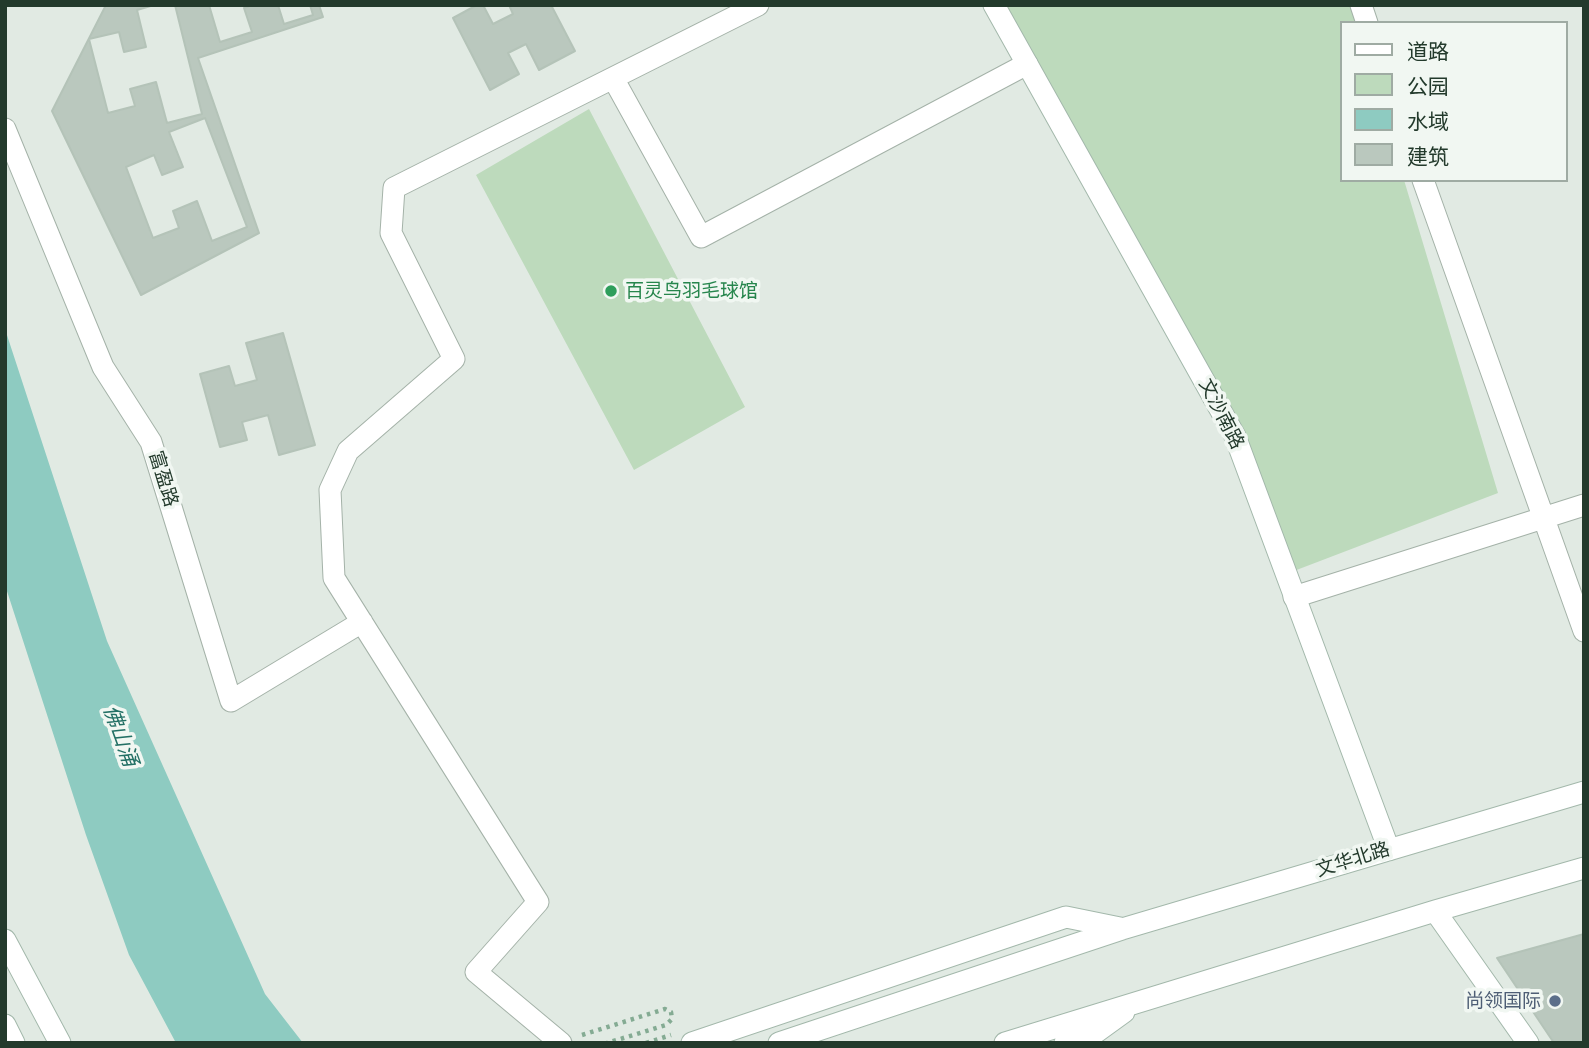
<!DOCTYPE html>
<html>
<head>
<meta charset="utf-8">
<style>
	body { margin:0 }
	#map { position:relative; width:1589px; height:1048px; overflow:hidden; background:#e1eae3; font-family:Figtree,"Noto Sans SC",sans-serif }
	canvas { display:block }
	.frame { position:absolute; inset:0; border:7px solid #233a2c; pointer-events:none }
	.legend { position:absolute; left:1340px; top:21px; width:228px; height:161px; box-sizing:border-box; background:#f1f7f2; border:2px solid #9faba3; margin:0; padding:9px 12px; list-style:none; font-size:21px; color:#233a2c }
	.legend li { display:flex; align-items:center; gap:14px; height:35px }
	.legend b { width:35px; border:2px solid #9faba3 }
</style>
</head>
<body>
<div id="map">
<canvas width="1589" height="1048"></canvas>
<div class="frame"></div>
<ul class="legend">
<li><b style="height:9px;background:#fff"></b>道路</li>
<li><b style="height:19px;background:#bddabc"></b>公园</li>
<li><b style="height:19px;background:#8ecbc1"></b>水域</li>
<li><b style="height:19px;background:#bac8be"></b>建筑</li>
</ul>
</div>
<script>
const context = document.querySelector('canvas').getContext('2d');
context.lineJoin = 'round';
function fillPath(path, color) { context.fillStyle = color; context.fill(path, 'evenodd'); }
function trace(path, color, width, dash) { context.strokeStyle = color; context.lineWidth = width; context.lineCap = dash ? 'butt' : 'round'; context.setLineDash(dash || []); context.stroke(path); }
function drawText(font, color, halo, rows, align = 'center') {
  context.font = font + ' Figtree,"Noto Sans SC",sans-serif'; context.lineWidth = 7; context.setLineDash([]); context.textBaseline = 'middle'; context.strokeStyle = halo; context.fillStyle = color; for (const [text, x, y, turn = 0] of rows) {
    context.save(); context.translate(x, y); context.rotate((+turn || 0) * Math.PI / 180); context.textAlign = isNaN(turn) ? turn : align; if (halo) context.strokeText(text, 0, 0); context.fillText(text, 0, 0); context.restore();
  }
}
const green = new Path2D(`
	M 995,5 L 1351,5 L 1356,23 L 1342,23 L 1342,180 L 1404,180 L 1498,493 L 1286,574 L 1235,436 Z
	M 589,109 L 745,407 L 634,470 L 476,175 Z`);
const water = new Path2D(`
	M 5,329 L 107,641 L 265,994 L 303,1043 L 176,1043 L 129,955 L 86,835 L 5,585 Z`);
const building = new Path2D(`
	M 106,5 L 319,5 L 323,17 L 198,58 L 259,233 L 141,295 L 52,111 Z
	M 154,5 L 175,5 L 202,114 L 167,123 L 156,82 L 130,89 L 135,106 L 108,113 L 89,39 L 119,32 L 124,52 L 146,47 L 137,10 Z
	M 209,5 L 253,5 L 244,8 L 252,32 L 220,42 Z
	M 278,5 L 310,5 L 313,15 L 284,24 Z
	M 477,5 L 483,5 L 493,24 L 513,14 L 509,5 L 551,5 L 575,51 L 539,70 L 526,44 L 508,53 L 519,74 L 490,90 L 453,18 Z
	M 205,118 L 247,227 L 212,241 L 197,201 L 173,211 L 179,228 L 153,238 L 126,167 L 154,155 L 162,175 L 183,167 L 169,132 Z
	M 283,333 L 315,445 L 279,455 L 268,415 L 242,422 L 247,440 L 220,447 L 200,374 L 229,366 L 235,386 L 257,380 L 246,343 Z
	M 1584,934 L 1584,1043 L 1554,1043 L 1497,958 Z`);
const path = new Path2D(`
	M 582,1035 L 665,1009 L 671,1012 L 672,1019 L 666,1025 L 607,1043
	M 646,1043 L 671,1035`);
const street = new Path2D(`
	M 1361,5 L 1367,23
	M 613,78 L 701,237 L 1027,64
	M 5,129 L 103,367 L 151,442 L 231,701 L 362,622
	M 1423,180 L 1584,631
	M 1294,597 L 1584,505
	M 561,1043 L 476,972 L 538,902 L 334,578 L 330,490 L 348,451 L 454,359 L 391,233 L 394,188 L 758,5`);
const secondary = new Path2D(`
	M 994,5 L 1235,436 L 1389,850
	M 1435,911 L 1528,1043
	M 5,940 L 60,1043
	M 5,1025 L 14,1043
	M 692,1043 L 1066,917 L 1120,928
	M 779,1043 L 1122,929 L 1584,792
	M 1005,1043 L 1435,911 L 1584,868
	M 1065,1043 L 1095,1033 L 1124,1012`);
const markers = [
	[611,291,7,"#2e9e5b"],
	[1555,1001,7,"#5c6f8a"]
];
const leisureNames = [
	["百灵鸟羽毛球馆",625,291]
];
const streetNames = [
	["文沙南路",1221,414,63],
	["富盈路",163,479,73],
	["文华北路",1353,860,-17]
];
const serviceNames = [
	["尚领国际",1541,1001]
];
const waterNames = [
	["佛山涌",120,736,70]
];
fillPath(green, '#bddabc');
fillPath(water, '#8ecbc1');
fillPath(building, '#bac8be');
trace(building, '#b4c3b8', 2);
trace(street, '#a4b2a8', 23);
trace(secondary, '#a3b8ab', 23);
trace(path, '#84ab93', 4.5, [3.5, 5]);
trace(street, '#fff', 21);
trace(secondary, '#fff', 21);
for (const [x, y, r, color] of markers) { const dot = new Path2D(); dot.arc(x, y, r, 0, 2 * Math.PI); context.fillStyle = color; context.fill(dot); trace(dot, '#f1f7f2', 2.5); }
drawText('19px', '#27864d', '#f1f7f2', leisureNames, 'left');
drawText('19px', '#233a2c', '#f1f7f2', streetNames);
drawText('19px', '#4e5e75', '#f1f7f2', serviceNames, 'right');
drawText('italic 21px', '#237065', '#f1f7f2', waterNames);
</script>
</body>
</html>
